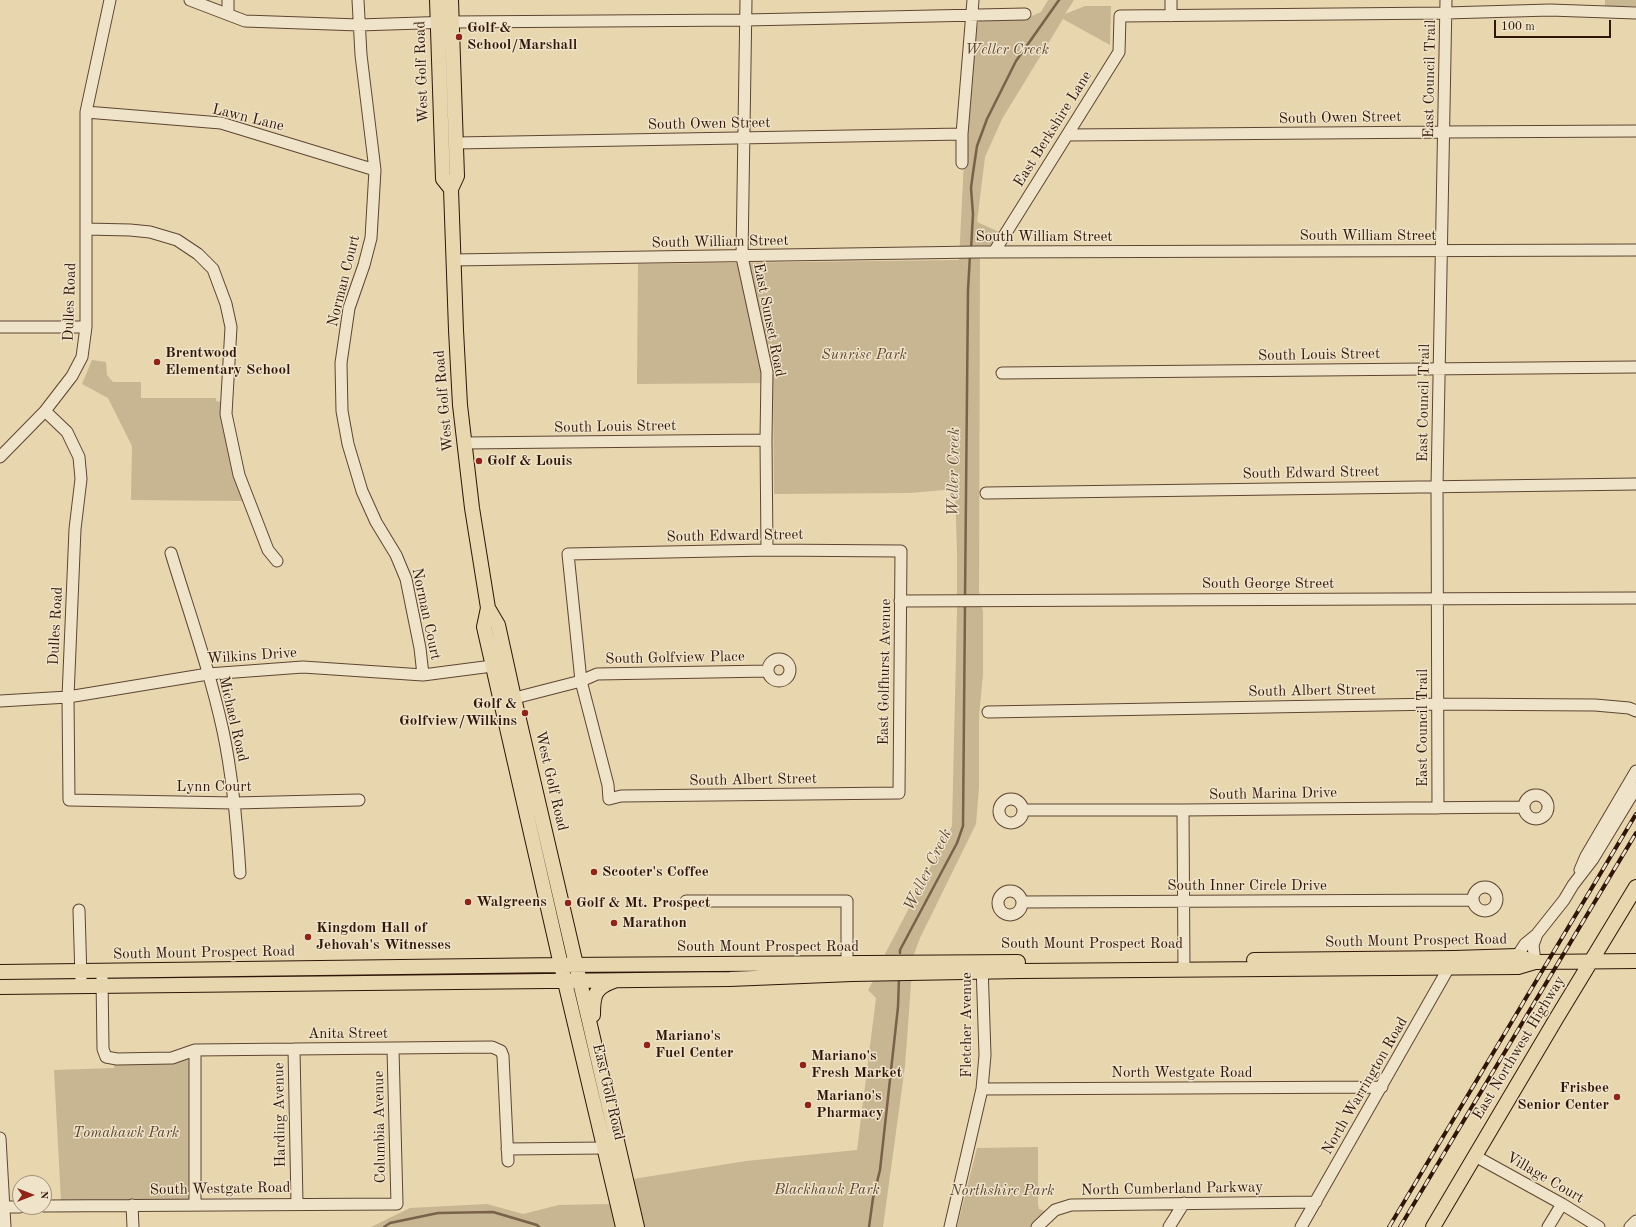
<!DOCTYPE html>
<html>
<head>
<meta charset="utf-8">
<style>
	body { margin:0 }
	#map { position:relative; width:1636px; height:1227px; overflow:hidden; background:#e7d6ae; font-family:"Old Standard TT",serif }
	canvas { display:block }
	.north { position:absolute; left:12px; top:1175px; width:40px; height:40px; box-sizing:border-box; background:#efe4ca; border:1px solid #a3917c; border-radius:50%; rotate:90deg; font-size:11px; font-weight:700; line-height:16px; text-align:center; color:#311508 }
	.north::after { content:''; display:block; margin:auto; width:14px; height:18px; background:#8f2418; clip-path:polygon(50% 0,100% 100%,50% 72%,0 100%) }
	.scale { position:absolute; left:1494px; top:20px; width:117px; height:18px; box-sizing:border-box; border:2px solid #311508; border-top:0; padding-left:5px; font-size:12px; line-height:14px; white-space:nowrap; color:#311508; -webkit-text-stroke:3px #efe4ca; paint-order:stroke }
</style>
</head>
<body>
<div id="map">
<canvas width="1636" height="1227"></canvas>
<div class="north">N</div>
<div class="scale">100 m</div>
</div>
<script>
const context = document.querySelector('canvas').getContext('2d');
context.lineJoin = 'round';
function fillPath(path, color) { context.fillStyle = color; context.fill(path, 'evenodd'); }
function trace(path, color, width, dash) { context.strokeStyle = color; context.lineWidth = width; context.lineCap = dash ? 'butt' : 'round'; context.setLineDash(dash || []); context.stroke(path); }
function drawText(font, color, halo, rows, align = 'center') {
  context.font = font + ' "Old Standard TT",serif'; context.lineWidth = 3; context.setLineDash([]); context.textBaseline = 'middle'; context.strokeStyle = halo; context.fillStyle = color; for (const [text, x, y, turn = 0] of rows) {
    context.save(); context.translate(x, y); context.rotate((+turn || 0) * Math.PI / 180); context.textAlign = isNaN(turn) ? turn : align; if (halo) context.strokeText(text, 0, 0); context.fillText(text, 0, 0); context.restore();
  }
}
const green = new Path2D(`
	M 1048,0 L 1074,0 L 1065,14 L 1085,6 L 1111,6 L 1110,45 L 1063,19 L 1002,119 L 985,157 L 977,222 L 999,232 L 990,246 L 980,250 L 979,591 L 983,612 L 983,674 L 979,716 L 979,787 L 976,824 L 920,938 L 913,957 L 905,1066 L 883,1227 L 645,1227 L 633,1179 L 746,1161 L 857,1150 L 876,998 L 868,990 L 873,981 L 889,981 L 885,954 L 952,826 L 957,612 L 957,551 L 955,489 L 910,493 L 774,494 L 773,383 L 637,384 L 638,264 L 959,260 L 964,161 L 977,27 L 979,21 L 984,19 L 1027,18 L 1041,12 Z
	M 1605,0 L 1636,0 L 1636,6 L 1605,6 Z
	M 92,360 L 106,362 L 107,375 L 113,382 L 141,382 L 141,398 L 216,398 L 216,401 L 222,402 L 246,501 L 131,500 L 132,446 L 108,398 L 82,384 Z
	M 185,1058 L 190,1061 L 190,1198 L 185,1200 L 61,1201 L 54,1070 L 114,1068 L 114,1064 Z
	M 1038,1147 L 1038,1204 L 1039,1209 L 1045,1211 L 1032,1227 L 957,1227 L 977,1148 Z
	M 487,1204 L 523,1214 L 559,1205 L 612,1204 L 617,1227 L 371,1227 L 410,1208 Z`);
const stream = new Path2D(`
	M 971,250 L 973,214 L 971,188 L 973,173 L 977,146 L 987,119 L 1016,61 L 1059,0
	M 965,598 L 968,290 L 970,255
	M 900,953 L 900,950 L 957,843 L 963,826 L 965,603
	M 384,1227 L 390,1223 L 438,1213 L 493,1212 L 537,1225 L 539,1227
	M 869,1227 L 873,1198 L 880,1170 L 898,1007 L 899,978`);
const minor = new Path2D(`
	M 190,0 L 245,21 L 359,25 L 452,22 L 746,20 L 1025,14
	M 358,0 L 361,55 L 375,170 L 371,238 L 364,265 L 349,308 L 341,363 L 342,411 L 348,444 L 362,491 L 376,522 L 396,555 L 406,579 L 420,648 L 423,675
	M 746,0 L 742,257 L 767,372 L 766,440 L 767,550
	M 228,13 L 228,0
	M 1171,16 L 1171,0
	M 86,112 L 221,123 L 375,170
	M 1067,135 L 1443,132 L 1636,131
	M 456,143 L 962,134
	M 962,163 L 962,134 L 973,0
	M 86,229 L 130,230 L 150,232 L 177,240 L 198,254 L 213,269 L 226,304 L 231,327 L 226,414 L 239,475 L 268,550 L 277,561
	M 994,252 L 1119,52 L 1120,16 L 1446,13 L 1550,10 L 1636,13
	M 453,260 L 977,252 L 1636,250
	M 0,327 L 86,327
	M 1002,373 L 1636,367
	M 45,411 L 67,432 L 79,457 L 81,479 L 75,529 L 68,697 L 69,800 L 235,803 L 359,800
	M 464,443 L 766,440
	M 0,457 L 45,411 L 72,376 L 82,357 L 86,327 L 86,112 L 110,0
	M 986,493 L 1636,484
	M 767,550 L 901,551 L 899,793 L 621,796 L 609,799 L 608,785 L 581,681 L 568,554 Z
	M 171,553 C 189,612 210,671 223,731 C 233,778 237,825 240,873
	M 900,601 L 1636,598
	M768 670a11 11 0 1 1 22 0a11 11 0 1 1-22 0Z
	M 507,700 L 581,681 L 597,674 L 768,671
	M 0,701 L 68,697 L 208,674 L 303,667 L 423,675 L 500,665
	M 988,712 L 1438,704 L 1595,705 L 1629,708 L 1636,711
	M1524 807a12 12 0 1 1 24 0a12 12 0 1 1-24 0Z
	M999 811a12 12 0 1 1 24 0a12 12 0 1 1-24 0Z
	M 1438,808 L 1437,487 L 1446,0
	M 1023,810 L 1183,810 L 1524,807
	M 1183,810 L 1184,970
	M 1580,870 L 1586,856 L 1636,771
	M1473 899a12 12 0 1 1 24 0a12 12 0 1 1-24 0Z
	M998 903a12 12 0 1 1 24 0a12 12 0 1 1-24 0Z
	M 686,901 L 847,901 L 847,970
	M 1022,902 L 1473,900
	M 79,910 L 81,979
	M 1517,956 L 1525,944 L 1536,935
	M 1535,962 L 1533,945 L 1537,934 L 1564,900 L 1573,885 L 1593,859 L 1636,788
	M 102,978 L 103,1049 L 106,1057 L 117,1059 L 172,1058 L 195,1050 L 492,1047 L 501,1051 L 503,1056 L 508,1161
	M 294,1049 L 297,1204
	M 982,1089 L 1382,1087
	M 0,1138 L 5,1227
	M 507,1149 L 604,1148
	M 1475,1156 L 1562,1204 L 1599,1227
	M 132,1205 L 133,1227
	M 195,1205 L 195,1050
	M 44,1206 L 397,1204 L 393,1049
	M 0,1207 L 20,1207
	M 950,1227 L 982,1089 L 985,1055 L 982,965
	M 1037,1227 L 1055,1210 L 1071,1205 L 1316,1202
	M 1169,1227 L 1184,1203
	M 1301,1227 L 1452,962
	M 1548,1227 L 1562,1204
	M 1630,1227 L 1636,1221`);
const major = new Path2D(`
	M 437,0 L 443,179 L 451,189
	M 451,0 L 457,176 L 451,189 L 456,330 L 460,405 L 472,508 L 488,608 L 484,627 L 561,965 L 623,1227
	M 488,608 L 498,625 L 514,698 L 637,1227
	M 1254,960 L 1454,958 L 1517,956 L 1535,962
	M 0,972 L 561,965 L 1018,962
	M 0,987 L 730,979 L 852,974 L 1021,971 L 1518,967 L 1535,962 L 1636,961
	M 593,1015 C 593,996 594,988 614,981
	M 1433,1227 L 1556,1019 L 1636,887`);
const rail = new Path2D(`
	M 1389,1227 L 1636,814
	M 1400,1227 L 1636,833`);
const markers = [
	[459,37,4,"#8f2418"],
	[157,362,4,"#8f2418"],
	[479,461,4,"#8f2418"],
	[525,713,4,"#8f2418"],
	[594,872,4,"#8f2418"],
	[468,902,4,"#8f2418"],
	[568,903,4,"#8f2418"],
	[614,923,4,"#8f2418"],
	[308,937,4,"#8f2418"],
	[647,1045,4,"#8f2418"],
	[803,1065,4,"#8f2418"],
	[1617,1097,4,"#8f2418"],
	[808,1105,4,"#8f2418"]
];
const poiNames = [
	["Golf &",467,28],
	["School/Marshall",467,45],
	["Brentwood",165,353],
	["Elementary School",165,370],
	["Golf & Louis",487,461],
	["Golf &",517,704,"right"],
	["Golfview/Wilkins",517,721,"right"],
	["Scooter's Coffee",602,872],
	["Walgreens",476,902],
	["Golf & Mt. Prospect",576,903],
	["Marathon",622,923],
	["Kingdom Hall of",316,928],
	["Jehovah's Witnesses",316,945],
	["Mariano's",655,1036],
	["Fuel Center",655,1053],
	["Mariano's",811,1056],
	["Fresh Market",811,1073],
	["Frisbee",1609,1088,"right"],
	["Senior Center",1609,1105,"right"],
	["Mariano's",816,1096],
	["Pharmacy",816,1113]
];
const parkNames = [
	["Weller Creek",1007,50],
	["Sunrise Park",864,355],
	["Tomahawk Park",126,1133],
	["Blackhawk Park",827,1190],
	["Northshire Park",1002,1191]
];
const streetNames = [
	["West Golf Road",422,72,-92],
	["East Council Trail",1430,79,-89],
	["Lawn Lane",248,118,14],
	["South Owen Street",1340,118,-1],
	["South Owen Street",709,124,-1],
	["East Berkshire Lane",1053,129,-58],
	["South William Street",1368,236],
	["South William Street",1044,237],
	["South William Street",720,242,-1],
	["Norman Court",344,281,-76],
	["Dulles Road",70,302,-88],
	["East Sunset Road",769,320,79],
	["South Louis Street",1319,355,-1],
	["West Golf Road",444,401,-95],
	["East Council Trail",1424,403,-89],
	["South Louis Street",615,427,-1],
	["South Edward Street",1311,473,-1],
	["South Edward Street",735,536,-1],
	["South George Street",1268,584],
	["Norman Court",426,614,78],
	["Dulles Road",56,626,-87],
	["Wilkins Drive",252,656,-4],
	["South Golfview Place",675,658,-1],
	["East Golfhurst Avenue",885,672,-89],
	["South Albert Street",1312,691,-1],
	["Michael Road",233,719,77],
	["East Council Trail",1423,728,-90],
	["South Albert Street",753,780,-1],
	["West Golf Road",551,781,77],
	["Lynn Court",214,787],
	["South Marina Drive",1273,794,-1],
	["South Inner Circle Drive",1247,886],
	["South Mount Prospect Road",1416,941,-1],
	["South Mount Prospect Road",1092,944],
	["South Mount Prospect Road",768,947],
	["South Mount Prospect Road",204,953,-1],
	["Fletcher Avenue",967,1025,-90],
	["Anita Street",348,1034],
	["East Northwest Highway",1519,1048,-59],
	["North Westgate Road",1182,1073],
	["North Warrington Road",1365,1086,-60],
	["East Golf Road",608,1092,77],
	["Harding Avenue",280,1115,-91],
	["Columbia Avenue",380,1127,-91],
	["Village Court",1545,1178,30],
	["South Westgate Road",220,1189,-1],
	["North Cumberland Parkway",1172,1189,-1]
];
const waterNames = [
	["Weller Creek",954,472,-89],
	["Weller Creek",928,870,-64]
];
fillPath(green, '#c8b592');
trace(stream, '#79614a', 2.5);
trace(minor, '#5e4532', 13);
trace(major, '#311508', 16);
trace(minor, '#efe4ca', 11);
trace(major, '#e7d6ae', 14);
trace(rail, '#311508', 4);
trace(rail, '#efe4ca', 2.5, [8]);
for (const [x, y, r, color] of markers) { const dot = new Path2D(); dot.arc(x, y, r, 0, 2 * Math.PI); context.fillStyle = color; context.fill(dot); trace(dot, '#efe4ca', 1.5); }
drawText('bold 15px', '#311508', '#efe4ca', poiNames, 'left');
drawText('italic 15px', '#5e4531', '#efe4ca', parkNames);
drawText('15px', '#311508', '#efe4ca', streetNames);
drawText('italic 16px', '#614834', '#efe4ca', waterNames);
</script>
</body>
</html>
